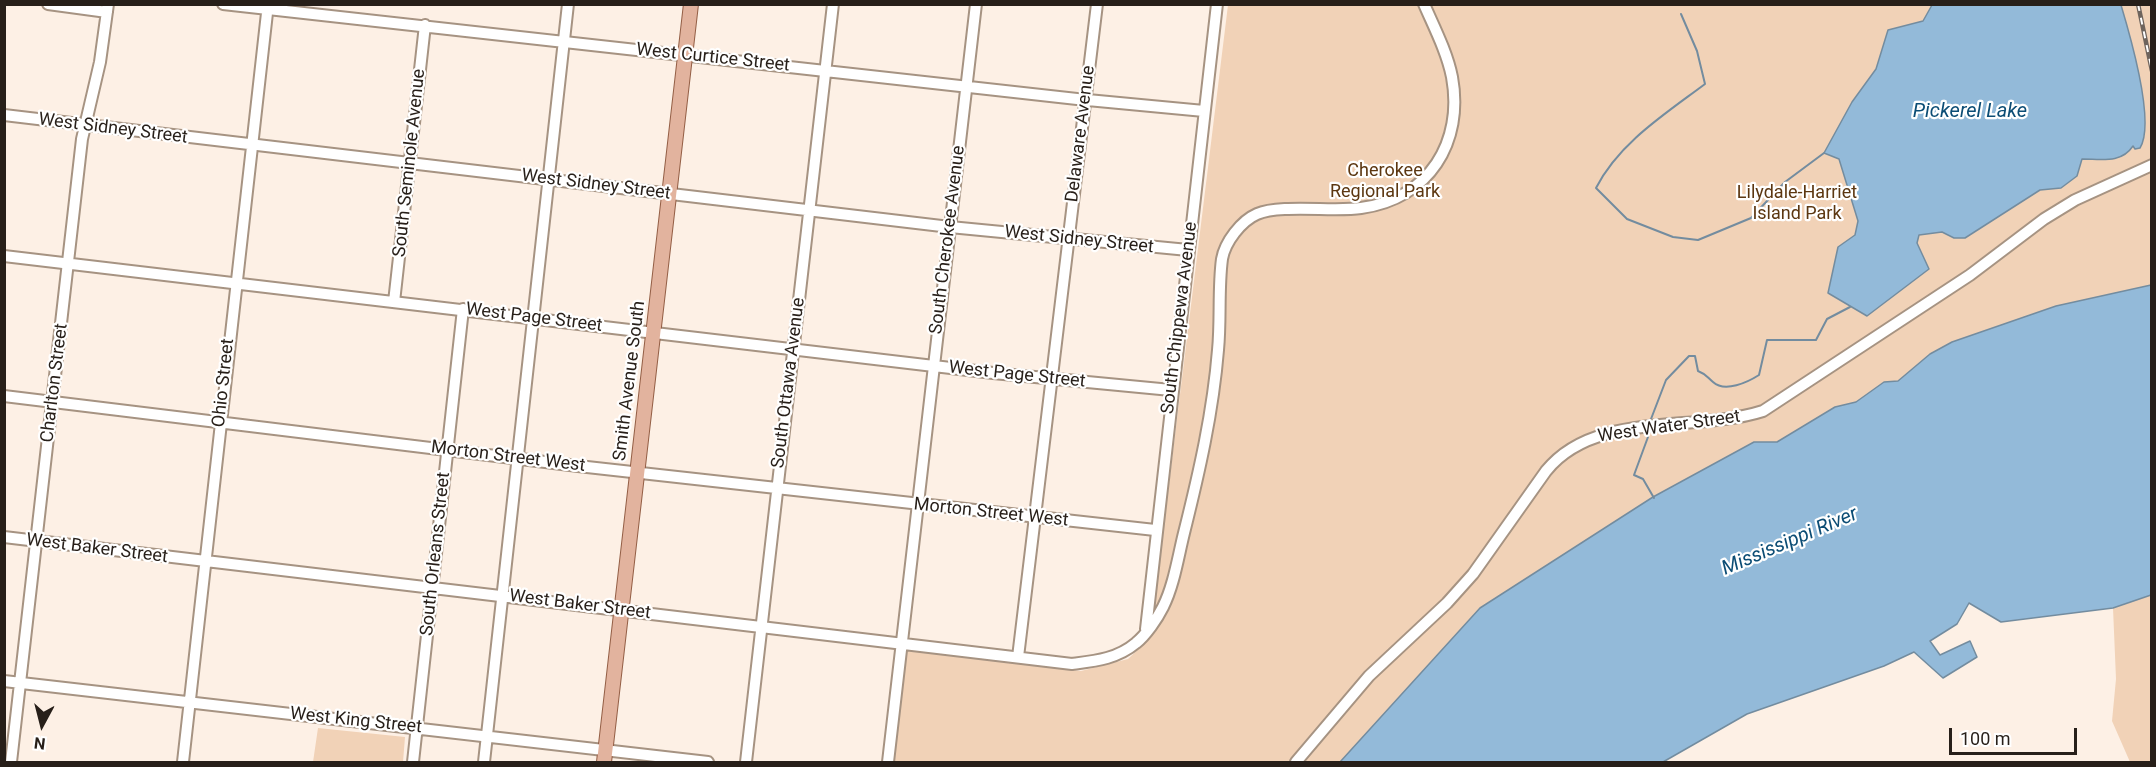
<!DOCTYPE html>
<html>
<head>
<meta charset="utf-8">
<style>
	body { margin:0 }
	#map { position:relative; width:2156px; height:767px; overflow:hidden; background:#fdf0e5; font-family:Roboto,sans-serif }
	canvas { display:block }
	.frame { position:absolute; inset:0; border:6px solid #271f19; pointer-events:none }
	.north { position:absolute; left:12px; top:695px; width:60px; height:60px; -webkit-text-stroke:4px #fff; paint-order:stroke; rotate:187deg; font-size:16px; font-weight:700; line-height:24px; text-align:center; color:#271f19 }
	.north::after { content:''; display:block; margin:auto; width:21px; height:27px; background:#271f19; clip-path:polygon(50% 0,100% 100%,50% 72%,0 100%) }
	.scale { position:absolute; left:1949px; top:728px; width:128px; height:27px; box-sizing:border-box; border:3px solid #271f19; border-top:0; padding-left:8px; font-size:18px; line-height:21px; white-space:nowrap; color:#271f19; -webkit-text-stroke:4px #fff; paint-order:stroke }
</style>
</head>
<body>
<div id="map">
<canvas width="2156" height="767"></canvas>
<div class="frame"></div>
<div class="north">N</div>
<div class="scale">100 m</div>
</div>
<script>
const context = document.querySelector('canvas').getContext('2d');
context.lineJoin = 'round';
function fillPath(path, color) { context.fillStyle = color; context.fill(path, 'evenodd'); }
function trace(path, color, width, dash) { context.strokeStyle = color; context.lineWidth = width; context.lineCap = dash ? 'butt' : 'round'; context.setLineDash(dash || []); context.stroke(path); }
function drawText(font, color, halo, rows, align = 'center') {
  context.font = font + ' Roboto,sans-serif'; context.lineWidth = 4.5; context.setLineDash([]); context.textBaseline = 'middle'; context.strokeStyle = halo; context.fillStyle = color; for (const [text, x, y, turn = 0] of rows) {
    context.save(); context.translate(x, y); context.rotate((+turn || 0) * Math.PI / 180); context.textAlign = isNaN(turn) ? turn : align; if (halo) context.strokeText(text, 0, 0); context.fillText(text, 0, 0); context.restore();
  }
}
const green = new Path2D(`
	M 1228,5 L 2151,5 L 2151,285 L 2056,306 L 1952,342 L 1930,354 L 1898,381 L 1884,383 L 1856,402 L 1835,407 L 1777,442 L 1754,442 L 1480,608 L 1340,762 L 893,762 L 906,650 L 1081,671 L 1128,659 L 1150,638 Z
	M 2151,595 L 2151,762 L 2130,762 L 2112,721 L 2116,679 L 2113,608 Z
	M 318,728 L 405,737 L 403,762 L 313,762 Z`);
const water = new Path2D(`
	M 1932,5 L 2121,5 C 2130,35 2156,122 2140,148 L 2135,149 L 2133,146 C 2121,164 2101,159 2082,159 L 2077,176 L 2061,188 L 2040,190 L 1965,238 L 1954,238 L 1942,232 L 1919,235 L 1917,243 L 1929,269 L 1867,316 L 1828,293 L 1838,247 L 1855,235 L 1858,221 L 1839,159 L 1824,153 L 1852,102 L 1876,69 L 1888,30 L 1923,21 Z
	M 2151,285 L 2151,595 L 2113,608 L 2001,622 L 1969,603 L 1957,624 L 1930,641 L 1940,655 L 1970,641 L 1977,657 L 1943,678 L 1914,652 L 1884,666 L 1747,714 L 1663,762 L 1340,762 L 1480,608 L 1653,497 L 1754,442 L 1777,442 L 1835,407 L 1856,402 L 1884,382 L 1898,381 L 1930,354 L 1952,342 L 2056,306 Z`);
const stream = new Path2D(`
	M 1681,14 L 1697,51 L 1705,84 C 1665,114 1619,143 1596,188 L 1627,219 L 1673,237 L 1698,240 L 1751,218 L 1785,182 L 1824,153
	M 1651,419 L 1666,380 L 1689,356 L 1695,356 L 1698,371 C 1706,374 1707,377 1713,382 C 1725,393 1748,382 1759,375 L 1767,340 L 1816,340 L 1827,319 L 1850,307
	M 1648,437 L 1634,475 L 1643,479 L 1654,498`);
const minor = new Path2D(`
	M 48,4 L 107,12
	M 223,4 L 1077,99 L 1204,111
	M 4,115 L 950,227 L 1188,250
	M 4,256 L 993,373 L 1171,390
	M 394,302 L 425,25
	M 4,396 L 578,466 L 1155,530
	M 4,537 L 1072,664 C 1095,661 1117,659 1136,643 C 1146,635 1157,619 1163,607 C 1174,585 1178,557 1184,533 C 1199,473 1213,412 1218,350 C 1221,320 1218,289 1222,259 C 1225,242 1241,221 1257,214 C 1280,204 1334,212 1361,208 C 1429,199 1464,142 1452,77 C 1447,52 1434,27 1424,4
	M 1146,629 L 1217,4
	M 1018,657 L 1097,4
	M 4,681 L 708,762
	M 11,762 L 82,139 L 100,62 L 108,4
	M 183,762 L 268,4
	M 413,762 L 463,309
	M 484,762 L 568,4
	M 746,762 L 833,4
	M 888,762 L 976,4
	M 1296,762 L 1369,676 L 1447,603 L 1473,574 L 1546,471 C 1595,410 1694,433 1763,411 L 1970,275 L 2044,219 L 2075,200 L 2152,165`);
const major = new Path2D(`
	M 604,762 L 691,4`);
const rail = new Path2D(`
	M 2138,4 L 2152,71`);
const streetNames = [
	["West Curtice Street",713,58,6],
	["West Sidney Street",113,129,7],
	["Delaware Avenue",1081,134,-83],
	["South Seminole Avenue",410,163,-84],
	["West Sidney Street",596,185,7],
	["South Cherokee Avenue",948,240,-83],
	["West Sidney Street",1079,240,6],
	["West Page Street",534,318,7],
	["South Chippewa Avenue",1180,318,-83],
	["West Page Street",1017,375,6],
	["Smith Avenue South",630,381,-83],
	["Charlton Street",55,383,-83],
	["Ohio Street",224,383,-84],
	["South Ottawa Avenue",789,383,-83],
	["West Water Street",1669,427,-8],
	["Morton Street West",508,457,7],
	["Morton Street West",991,513,6],
	["West Baker Street",97,549,7],
	["South Orleans Street",436,554,-84],
	["West Baker Street",580,605,7],
	["West King Street",356,721,6]
];
const parkNames = [
	["Cherokee",1385,171],
	["Regional Park",1385,192],
	["Lilydale-Harriet",1797,193],
	["Island Park",1797,214]
];
const waterNames = [
	["Pickerel Lake",1970,112],
	["Mississippi River",1790,542,-23]
];
fillPath(green, '#f1d2b7');
fillPath(water, '#93bad9');
trace(water, '#738c9f', 1.5);
trace(stream, '#738c9f', 2);
trace(minor, '#a69382', 14);
trace(major, '#945f46', 16);
trace(minor, '#fff', 10);
trace(major, '#e2b39e', 14);
trace(rail, '#6e645d', 4.5);
trace(rail, '#fff', 2, [7]);
drawText('18px', '#271f19', '#fff', streetNames);
drawText('18px', '#5c3711', '#fff', parkNames);
drawText('italic 20px', '#0c4d75', '#fff', waterNames);
</script>
</body>
</html>
